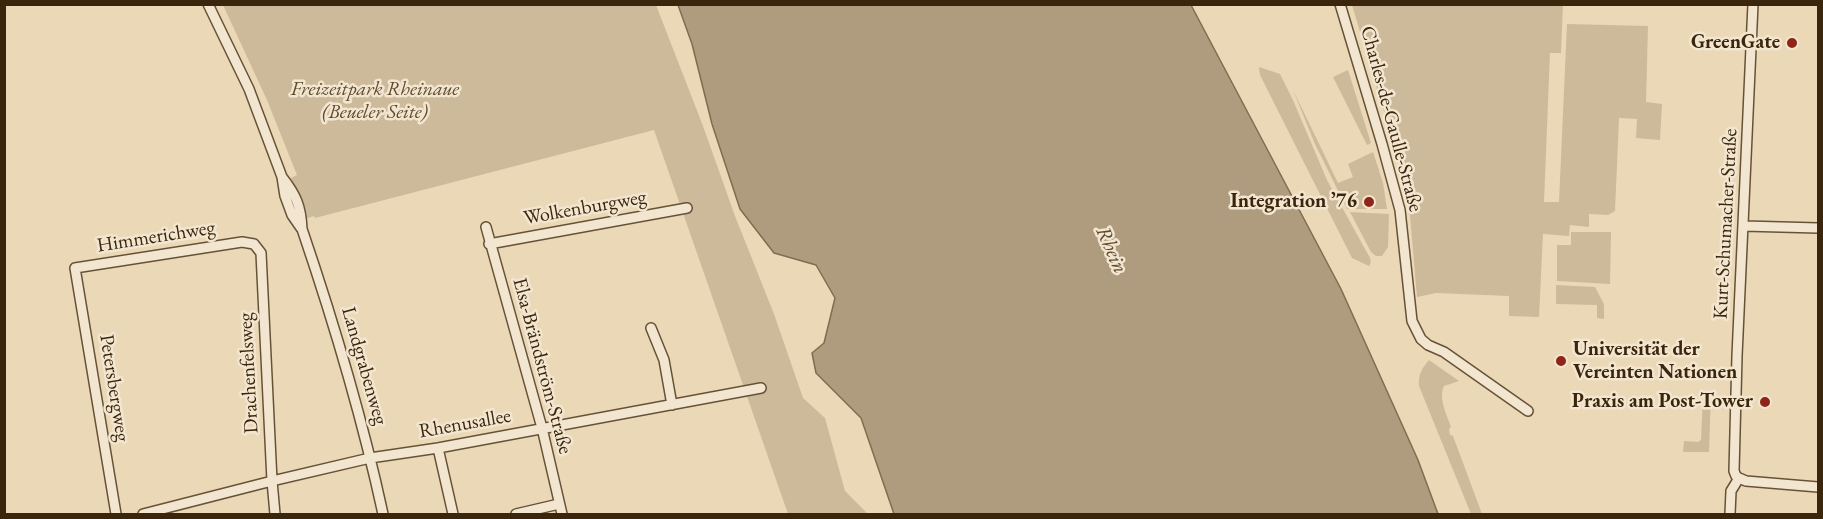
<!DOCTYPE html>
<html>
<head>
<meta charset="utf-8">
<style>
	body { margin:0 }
	#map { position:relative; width:1823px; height:519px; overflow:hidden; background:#ebd8b7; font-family:"EB Garamond",serif }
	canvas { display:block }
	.frame { position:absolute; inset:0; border:6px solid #3b250c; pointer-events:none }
</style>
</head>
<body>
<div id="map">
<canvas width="1823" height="519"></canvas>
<div class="frame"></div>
</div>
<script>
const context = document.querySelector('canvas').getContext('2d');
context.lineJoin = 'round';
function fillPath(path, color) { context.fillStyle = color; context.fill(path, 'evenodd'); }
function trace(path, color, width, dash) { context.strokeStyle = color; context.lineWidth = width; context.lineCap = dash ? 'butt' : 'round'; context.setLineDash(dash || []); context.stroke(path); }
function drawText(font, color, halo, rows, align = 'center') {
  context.font = font + ' "EB Garamond",serif'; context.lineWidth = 5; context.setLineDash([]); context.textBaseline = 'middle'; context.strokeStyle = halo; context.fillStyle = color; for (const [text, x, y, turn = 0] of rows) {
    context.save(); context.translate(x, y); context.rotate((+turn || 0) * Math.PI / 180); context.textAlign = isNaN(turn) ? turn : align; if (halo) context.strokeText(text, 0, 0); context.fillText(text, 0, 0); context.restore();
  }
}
const green = new Path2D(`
	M 223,5 L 656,5 L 703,126 L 735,216 L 774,314 L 803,398 L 825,418 L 845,491 L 868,514 L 788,514 L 654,130 L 315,218 L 314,216 L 305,219 L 291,178 L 297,175 L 267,100 Z
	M 1352,5 L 1563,5 L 1561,53 L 1550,53 L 1544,202 L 1559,202 L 1567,24 L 1648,26 L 1646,102 L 1662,104 L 1660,140 L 1636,138 L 1637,119 L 1619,118 L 1615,211 L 1608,215 L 1589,214 L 1589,227 L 1570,225 L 1569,236 L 1543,234 L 1539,317 L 1509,316 L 1509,296 L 1436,293 L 1417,297 L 1409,204 L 1404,178 Z
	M 1259,67 L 1280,74 L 1292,98 L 1327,180 L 1370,258 L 1371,262 L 1369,266 L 1352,258 L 1260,75 Z
	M 1348,70 L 1371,143 L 1367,145 L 1333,77 Z
	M 1293,90 L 1338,183 L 1353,177 L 1348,164 L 1373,152 L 1383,183 L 1387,209 L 1347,209 L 1315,144 Z
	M 1350,212 L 1389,214 L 1388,247 L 1382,256 L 1376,256 L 1371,252 Z
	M 1571,232 L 1611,232 L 1610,284 L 1557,281 L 1557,245 L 1571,245 Z
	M 1556,285 L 1595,287 L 1604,304 L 1604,319 L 1597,318 L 1597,305 L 1556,304 Z
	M 1429,360 L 1459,381 L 1444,386 C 1438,398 1447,415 1451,427 L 1449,429 L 1450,435 L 1453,436 L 1482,514 L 1471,514 L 1419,386 C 1418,375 1422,368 1429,360 Z
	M 1706,392 L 1711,392 L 1709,452 L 1683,452 L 1684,441 L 1698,442 L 1701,440 L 1703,396 Z`);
const water = new Path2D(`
	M 678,5 L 1191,5 L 1341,289 L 1418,460 L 1438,514 L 894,514 L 861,418 L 816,373 L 812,353 L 824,343 L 835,298 L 816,265 L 774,253 L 740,209 L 712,124 L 692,44 Z`);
const minor = new Path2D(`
	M 208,4 L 249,89 L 282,177 L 285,196 L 292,215 L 301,228
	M 1340,4 L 1382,144 L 1400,210 L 1412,321 L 1421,339 L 1428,345 L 1444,352 L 1528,411
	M 282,177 C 296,195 301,206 302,229 C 334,323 362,417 383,514
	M 1744,226 L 1818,228
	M 486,227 L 542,428 L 562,514
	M 489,244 L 687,208
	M 651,328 L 664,360 L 672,405
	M 438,448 L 453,514
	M 1739,478 L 1736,476 L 1734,471 L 1737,356 L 1753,4
	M 1739,478 L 1746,481 L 1818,487
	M 116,514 L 75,268 L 242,242 L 254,244 L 261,253 L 272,481 L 275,514
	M 143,514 L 272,481 L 370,458 L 438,448 L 761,388
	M 516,514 L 559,504
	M 1730,514 L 1731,491 L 1739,478`);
const markers = [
	[1792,43,6,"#8f2418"],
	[1369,202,6,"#8f2418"],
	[1561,361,6,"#8f2418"],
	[1765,402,6,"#8f2418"]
];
const poiNames = [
	["GreenGate",1780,43],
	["Integration ʼ76",1357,202],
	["Universität der",1573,350,"left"],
	["Vereinten Nationen",1573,373,"left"],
	["Praxis am Post-Tower",1753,402]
];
const parkNames = [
	["Freizeitpark Rheinaue",375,90],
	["(Beueler Seite)",375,113]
];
const streetNames = [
	["Charles-de-Gaulle-Straße",1391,119,75],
	["Wolkenburgweg",585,208,-10],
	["Kurt-Schumacher-Straße",1726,224,-87],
	["Himmerichweg",156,237,-9],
	["Landgrabenweg",364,366,74],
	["Elsa-Brändström-Straße",542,366,75],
	["Drachenfelsweg",249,373,-93],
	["Petersbergweg",114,388,81],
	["Rhenusallee",465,424,-10]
];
const waterNames = [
	["Rhein",1111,250,66]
];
fillPath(green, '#cdba9a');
fillPath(water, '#af9b7d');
trace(water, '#816c50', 1.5);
trace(minor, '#675237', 12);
trace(minor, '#f2e6d0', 9);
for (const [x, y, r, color] of markers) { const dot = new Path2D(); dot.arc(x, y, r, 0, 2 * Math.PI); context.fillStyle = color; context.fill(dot); trace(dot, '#f2e6d0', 2); }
drawText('bold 20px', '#3b250c', '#f2e6d0', poiNames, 'right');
drawText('italic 20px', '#604a30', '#f2e6d0', parkNames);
drawText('20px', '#3b250c', '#f2e6d0', streetNames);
drawText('italic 21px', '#5e482e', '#f2e6d0', waterNames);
</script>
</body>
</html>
